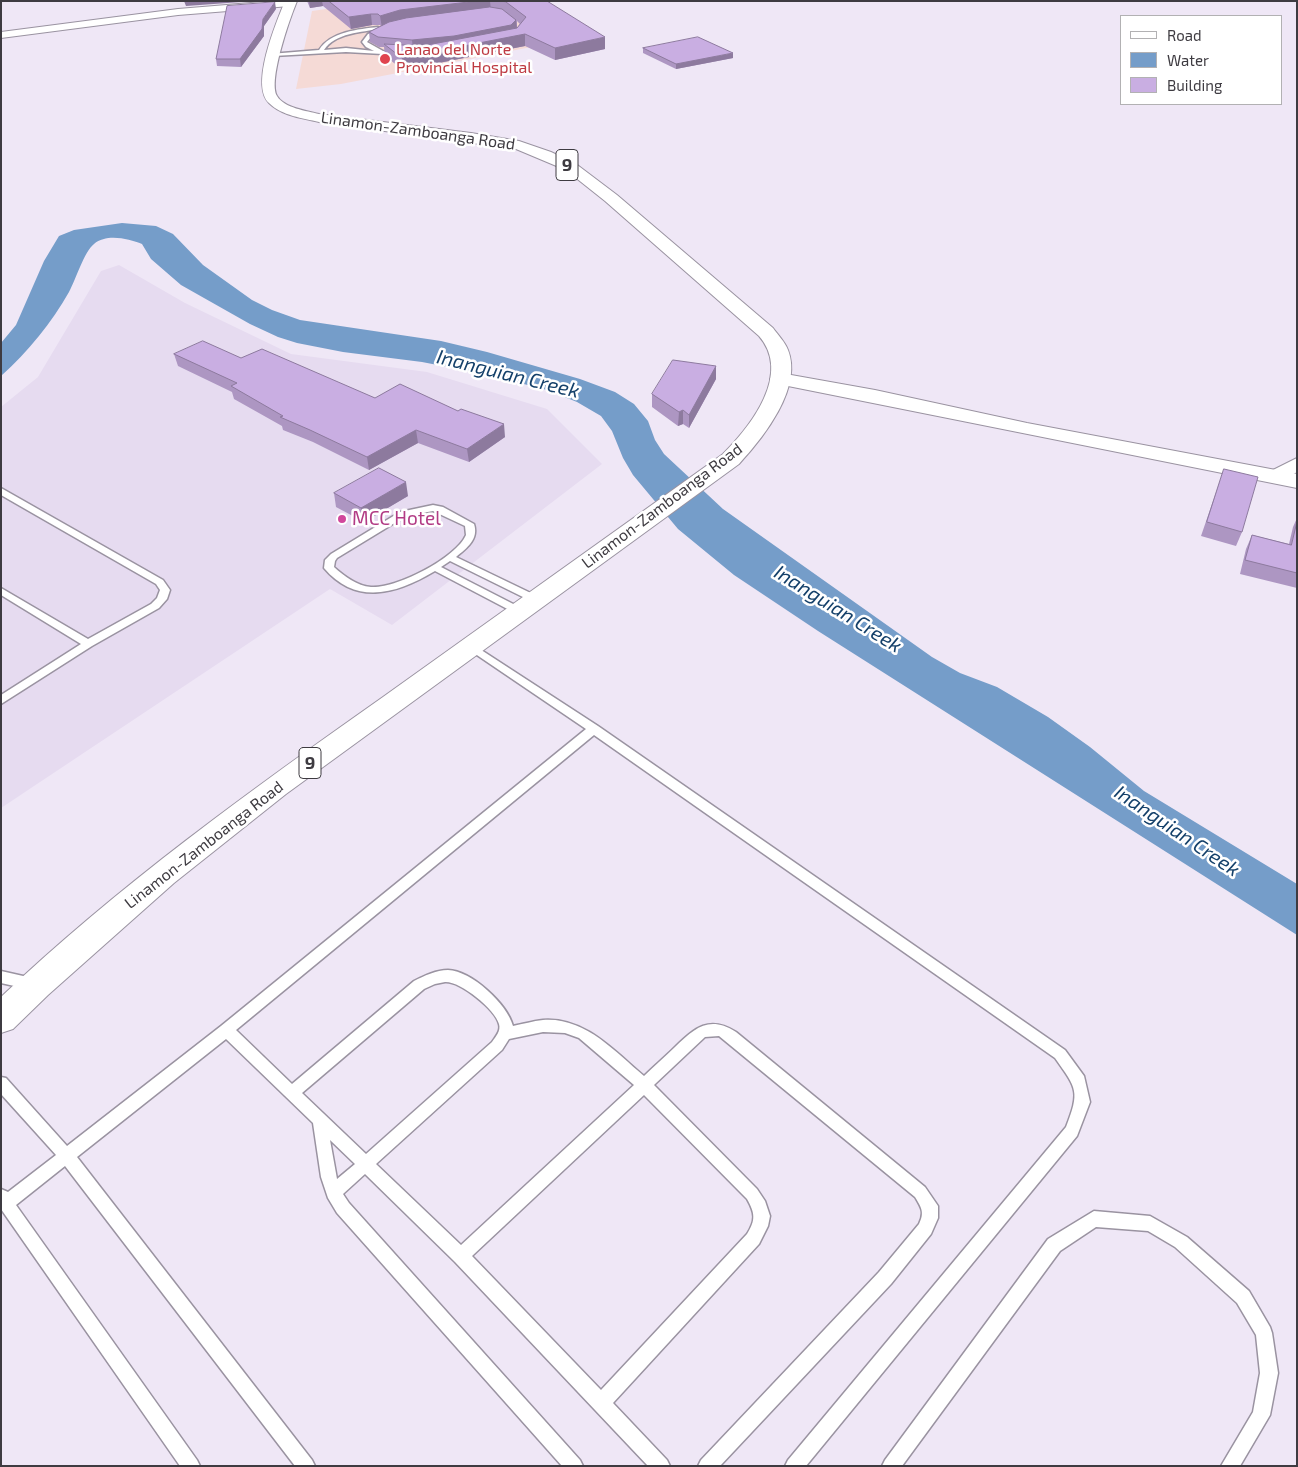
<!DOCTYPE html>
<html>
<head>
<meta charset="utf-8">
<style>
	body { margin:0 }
	#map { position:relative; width:1298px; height:1467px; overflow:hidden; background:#efe7f6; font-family:"Exo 2",sans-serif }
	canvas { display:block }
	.frame { position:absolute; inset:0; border:2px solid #3e3b41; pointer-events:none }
	.legend { position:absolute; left:1120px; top:15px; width:162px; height:90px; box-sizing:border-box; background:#fff; border:1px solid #b2b1b3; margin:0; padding:6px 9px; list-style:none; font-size:15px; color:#3e3b41 }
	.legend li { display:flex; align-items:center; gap:10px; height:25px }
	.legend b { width:25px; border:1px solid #b2b1b3 }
</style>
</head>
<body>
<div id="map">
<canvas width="1298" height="1467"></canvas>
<div class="frame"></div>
<ul class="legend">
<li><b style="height:6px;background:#fff"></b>Road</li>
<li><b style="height:14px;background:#759dc9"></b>Water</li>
<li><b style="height:14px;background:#c9aee2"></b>Building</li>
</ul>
</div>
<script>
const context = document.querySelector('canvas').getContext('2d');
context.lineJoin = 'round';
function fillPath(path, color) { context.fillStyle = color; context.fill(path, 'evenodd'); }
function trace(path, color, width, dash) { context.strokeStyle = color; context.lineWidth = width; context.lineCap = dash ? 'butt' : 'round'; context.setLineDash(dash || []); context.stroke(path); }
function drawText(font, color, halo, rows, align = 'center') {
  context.font = font + ' "Exo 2",sans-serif'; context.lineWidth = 5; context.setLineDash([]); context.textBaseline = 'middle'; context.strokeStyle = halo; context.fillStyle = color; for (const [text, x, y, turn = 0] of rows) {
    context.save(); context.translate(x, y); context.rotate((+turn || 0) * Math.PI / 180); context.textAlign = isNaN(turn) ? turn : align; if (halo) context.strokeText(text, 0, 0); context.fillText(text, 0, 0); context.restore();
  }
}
const built = new Path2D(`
	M 119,265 L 185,303 L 291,354 L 427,372 L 547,409 L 602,464 L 392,625 L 330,589 L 1,808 L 1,407 L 38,377 L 101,271 Z`);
const medical = new Path2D(`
	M 383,1 L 540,1 L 593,35 L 341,84 L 296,89 L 312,11 Z`);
const water = new Path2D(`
	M 122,223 L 156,226 L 173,234 L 203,265 L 252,300 L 272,310 L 300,320 L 441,341 L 487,352 L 580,379 L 615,392 L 634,404 L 648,421 L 655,440 L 664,454 L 723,509 L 932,657 L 960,673 L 997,687 L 1048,717 L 1090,747 L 1144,791 L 1297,884 L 1297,935 L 818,631 L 734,575 L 678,529 L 633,475 L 623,458 L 612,431 L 601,416 L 577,402 L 547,390 L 489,375 L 422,362 L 343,352 L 297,343 L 278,337 L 250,324 L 181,285 L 151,259 L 142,244 C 129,239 107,233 94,244 C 84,252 76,279 69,292 C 52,322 28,352 1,376 L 1,343 L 16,325 L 44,261 L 59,236 L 74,230 Z`);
const service = new Path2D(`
	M 378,27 L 380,29 C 362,32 335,33 324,50 L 346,48 L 374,51 L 366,47 L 362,42 L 368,34 L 383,30 L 385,32 L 372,36 L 367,42 L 383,51 L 399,52 L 401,55 L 346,52 L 273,56 L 270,54 L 319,50 C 330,32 359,29 378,27 Z
	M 1,488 L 163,580 L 170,590 L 167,599 L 159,608 L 92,646 L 1,704 L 1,695 L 81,644 L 1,595 L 1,588 L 88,639 L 151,604 L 157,598 L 160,590 L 156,584 L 1,495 Z
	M 433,505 L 443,507 L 474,524 C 479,539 467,548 456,557 L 539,597 L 540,599 L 539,601 L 531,601 L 450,561 L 441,567 L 523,609 L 524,611 L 523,613 L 515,613 L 435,571 C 398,593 357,607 324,568 L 325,560 L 331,554 L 400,512 ZM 433,511 L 465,526 L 466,535 C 456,558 396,589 371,587 C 357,586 344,576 334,567 L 335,561 L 337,558 L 406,516 Z
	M 472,644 L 598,726 L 1065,1050 L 1084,1076 L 1090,1102 L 1077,1136 L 806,1466 L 785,1466 L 788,1460 L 1066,1127 C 1080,1091 1077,1089 1055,1058 L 594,735 L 236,1030 L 292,1084 L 414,981 C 424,976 436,970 448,970 C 472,971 507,1004 513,1026 C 523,1024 533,1021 543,1020 C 585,1017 614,1051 644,1076 C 654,1066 665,1057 675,1047 C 695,1028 709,1015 736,1032 L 925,1187 L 938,1206 L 938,1218 L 931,1234 L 891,1284 L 720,1466 L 698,1466 L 701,1460 L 879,1272 L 919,1224 C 925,1212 921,1207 915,1197 L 719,1036 L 705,1037 L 654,1085 L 757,1189 L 765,1201 L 770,1216 L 768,1226 L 759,1244 L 613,1403 L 667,1460 L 670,1466 L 648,1466 L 455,1262 L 365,1174 L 343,1194 L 349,1203 L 580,1460 L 583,1466 L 562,1466 L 337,1213 L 328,1198 L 321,1177 L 313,1123 L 226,1039 L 77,1157 L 312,1460 L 315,1466 L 295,1466 L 65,1166 L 16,1205 L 197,1460 L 200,1466 L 180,1466 L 1,1209 L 1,1189 L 8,1192 L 56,1155 L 1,1094 L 1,1077 L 6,1078 L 67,1146 L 221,1026 L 586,729 L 468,649 L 467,647 L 468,645 ZM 445,982 C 460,981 495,1009 499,1024 C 501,1031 496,1036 492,1042 L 366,1154 L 302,1093 L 424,989 L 435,984 ZM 543,1032 L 565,1033 L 579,1038 L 634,1085 L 461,1245 L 376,1164 L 502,1050 L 509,1039 ZM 644,1095 L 747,1199 C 755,1213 756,1220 747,1234 L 601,1390 L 472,1256 ZM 330,1140 L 355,1164 L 337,1179 Z
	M 1,971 L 32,978 L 37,980 L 39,984 L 37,988 L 32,990 L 1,983 Z
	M 1094,1211 L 1150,1216 L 1187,1237 L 1249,1291 L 1270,1327 L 1272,1333 L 1278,1373 L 1270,1415 L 1240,1466 L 1221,1466 L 1253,1412 L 1260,1373 L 1256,1335 L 1237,1303 L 1175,1247 L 1148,1231 L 1096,1227 L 1060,1251 L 902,1466 L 882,1466 L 885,1460 L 1048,1239 Z`);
const minor = new Path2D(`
	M 275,1 L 294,1 L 295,3 L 290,6 L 178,15 L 1,38 L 1,32 L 178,9 Z
	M 1297,458 L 1297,472 L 1283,480 L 1276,482 L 1269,480 L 1267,476 L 1269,472 Z`);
const tertiary = new Path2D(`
	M 780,373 L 875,390 L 1027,423 L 1297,474 L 1297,488 L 773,383 L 770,379 L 773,375 Z`);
const trunk = new Path2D(`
	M 285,1 L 297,1 C 290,18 268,80 277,96 C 284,108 307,111 319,114 L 471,133 L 519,141 L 551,152 L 576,164 L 617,195 L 773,328 C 778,335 785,342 788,350 C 803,388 763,438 739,464 L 286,794 L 174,883 L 48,995 L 13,1029 L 1,1033 L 1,997 C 119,885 251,790 383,697 C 496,616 610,535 723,454 C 751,426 792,374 759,336 L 605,201 L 566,170 L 516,149 L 319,122 C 303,118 282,116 269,103 C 250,85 276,23 285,1 Z`);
const wall = new Path2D(`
	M 307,1 L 547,1 L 605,49 L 555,60 L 525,46 L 403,70 L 385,56 L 384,47 L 379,47 L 370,42 L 369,32 L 381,26 L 380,25 L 372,25 L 351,29 L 323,6 L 310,8 ZM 517,21 L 520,24 L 517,28 Z
	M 276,9 L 264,26 L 264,36 L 241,67 L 217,66 L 216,59 Z
	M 643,48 L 733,58 L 676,69 L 643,53 Z
	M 174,354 L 241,358 L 505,437 L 469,462 L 418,443 L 369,470 L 313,442 L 283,430 L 282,426 L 234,399 L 232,392 L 178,366 Z
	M 716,366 L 716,379 L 689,428 L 683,424 L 678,426 L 652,407 L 652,394 Z
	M 1224,469 L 1242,532 L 1236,546 L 1201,536 Z
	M 334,493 L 408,496 L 364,522 L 336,507 Z
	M 1297,518 L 1297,588 L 1240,574 L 1246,549 L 1252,535 L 1289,544 L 1293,527 Z`);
const shadedWall = new Path2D(`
	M 184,1 L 255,1 L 186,6 Z
	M 309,1 L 322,1 L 323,6 L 310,8 Z
	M 477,1 L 490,1 L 491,11 L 382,28 L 380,16 L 400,10 Z
	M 275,2 L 276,9 L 264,26 L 264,36 L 241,67 L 240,59 L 263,19 Z
	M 371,14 L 372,25 L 351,29 L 349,17 Z
	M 516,20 L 517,29 L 413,50 L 412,40 Z
	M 525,34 L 525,46 L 403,70 L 402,58 Z
	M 605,37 L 605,49 L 555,60 L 555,48 Z
	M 733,53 L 733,58 L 676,69 L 676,64 Z
	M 716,366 L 716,379 L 689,428 L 689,415 Z
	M 683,410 L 683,424 L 678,426 L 679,412 Z
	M 504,424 L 505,437 L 469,462 L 467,449 Z
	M 416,430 L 418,443 L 369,470 L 367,457 Z
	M 406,482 L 408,496 L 364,522 L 361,508 Z`);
const building = new Path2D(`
	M 329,1 L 477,1 L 400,10 L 380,16 L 378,14 L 371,14 L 349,17 Z
	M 500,1 L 547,1 L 605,37 L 555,48 L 525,34 L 402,58 L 384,44 L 422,46 L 517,28 L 526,17 L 506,2 Z
	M 275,2 L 263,19 L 262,29 L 240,59 L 216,59 L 227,6 Z
	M 490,7 L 502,9 L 516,20 L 511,25 L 454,36 L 412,40 L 378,37 L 369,32 L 389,22 L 406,18 Z
	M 698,37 L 733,53 L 676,64 L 643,48 Z
	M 203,341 L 241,358 L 262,349 L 375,398 L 400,384 L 458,411 L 461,409 L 504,424 L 467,449 L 416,430 L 367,457 L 310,430 L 280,417 L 283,416 L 231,386 L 237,383 L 174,354 Z
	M 673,360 L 716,366 L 689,415 L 683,410 L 679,412 L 652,394 Z
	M 379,468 L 406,482 L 361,508 L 334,493 Z
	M 1224,469 L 1258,477 L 1242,532 L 1207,522 Z
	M 1297,522 L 1297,573 L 1245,560 L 1252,535 L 1291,545 Z`);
const markers = [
	[385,59,6,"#e0444e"],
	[342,519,5,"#d1479c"]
];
const farHealthnames = [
	["Lanao del Norte",396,50],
	["Provincial Hospital",396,68]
];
const farStreetnames = [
	["Linamon-Zamboanga Road",418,131,8],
	["Linamon-Zamboanga Road",662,506,-37],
	["Linamon-Zamboanga Road",204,845,-38]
];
const shields = [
	[567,165,22],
	[310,763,22]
];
const shieldNames = [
	["9",567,165],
	["9",310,763]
];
const hotelNames = [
	["MCC Hotel",352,519]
];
const waterNames = [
	["Inanguian Creek",508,374,14],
	["Inanguian Creek",838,609,32],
	["Inanguian Creek",1177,831,34]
];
fillPath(built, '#e6dbf0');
fillPath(medical, '#f5dad6');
fillPath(water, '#759dc9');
trace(service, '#9a93a1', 3);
trace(minor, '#9a93a1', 2);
trace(tertiary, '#9a93a1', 2);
trace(trunk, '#9a93a1', 2);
fillPath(service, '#fff');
fillPath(minor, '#fff');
fillPath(tertiary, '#fff');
fillPath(trunk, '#fff');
fillPath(wall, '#ad96c2');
fillPath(shadedWall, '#8d7a9e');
fillPath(building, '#c9aee2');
trace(building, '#8d7a9e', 1);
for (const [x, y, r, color] of markers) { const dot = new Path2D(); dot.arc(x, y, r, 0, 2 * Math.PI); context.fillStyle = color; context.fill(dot); trace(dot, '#fff', 2); }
drawText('16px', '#be3a42', '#fff', farHealthnames, 'left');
drawText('16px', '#3e3b41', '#fff', farStreetnames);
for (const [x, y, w] of shields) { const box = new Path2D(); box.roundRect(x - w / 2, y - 15.5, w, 31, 4); context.fillStyle = '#fff'; context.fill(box); trace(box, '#3e3b41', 1); }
drawText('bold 18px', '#3e3b41', null, shieldNames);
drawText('19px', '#b23c85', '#fff', hotelNames, 'left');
drawText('italic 20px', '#14406a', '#fff', waterNames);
</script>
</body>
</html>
